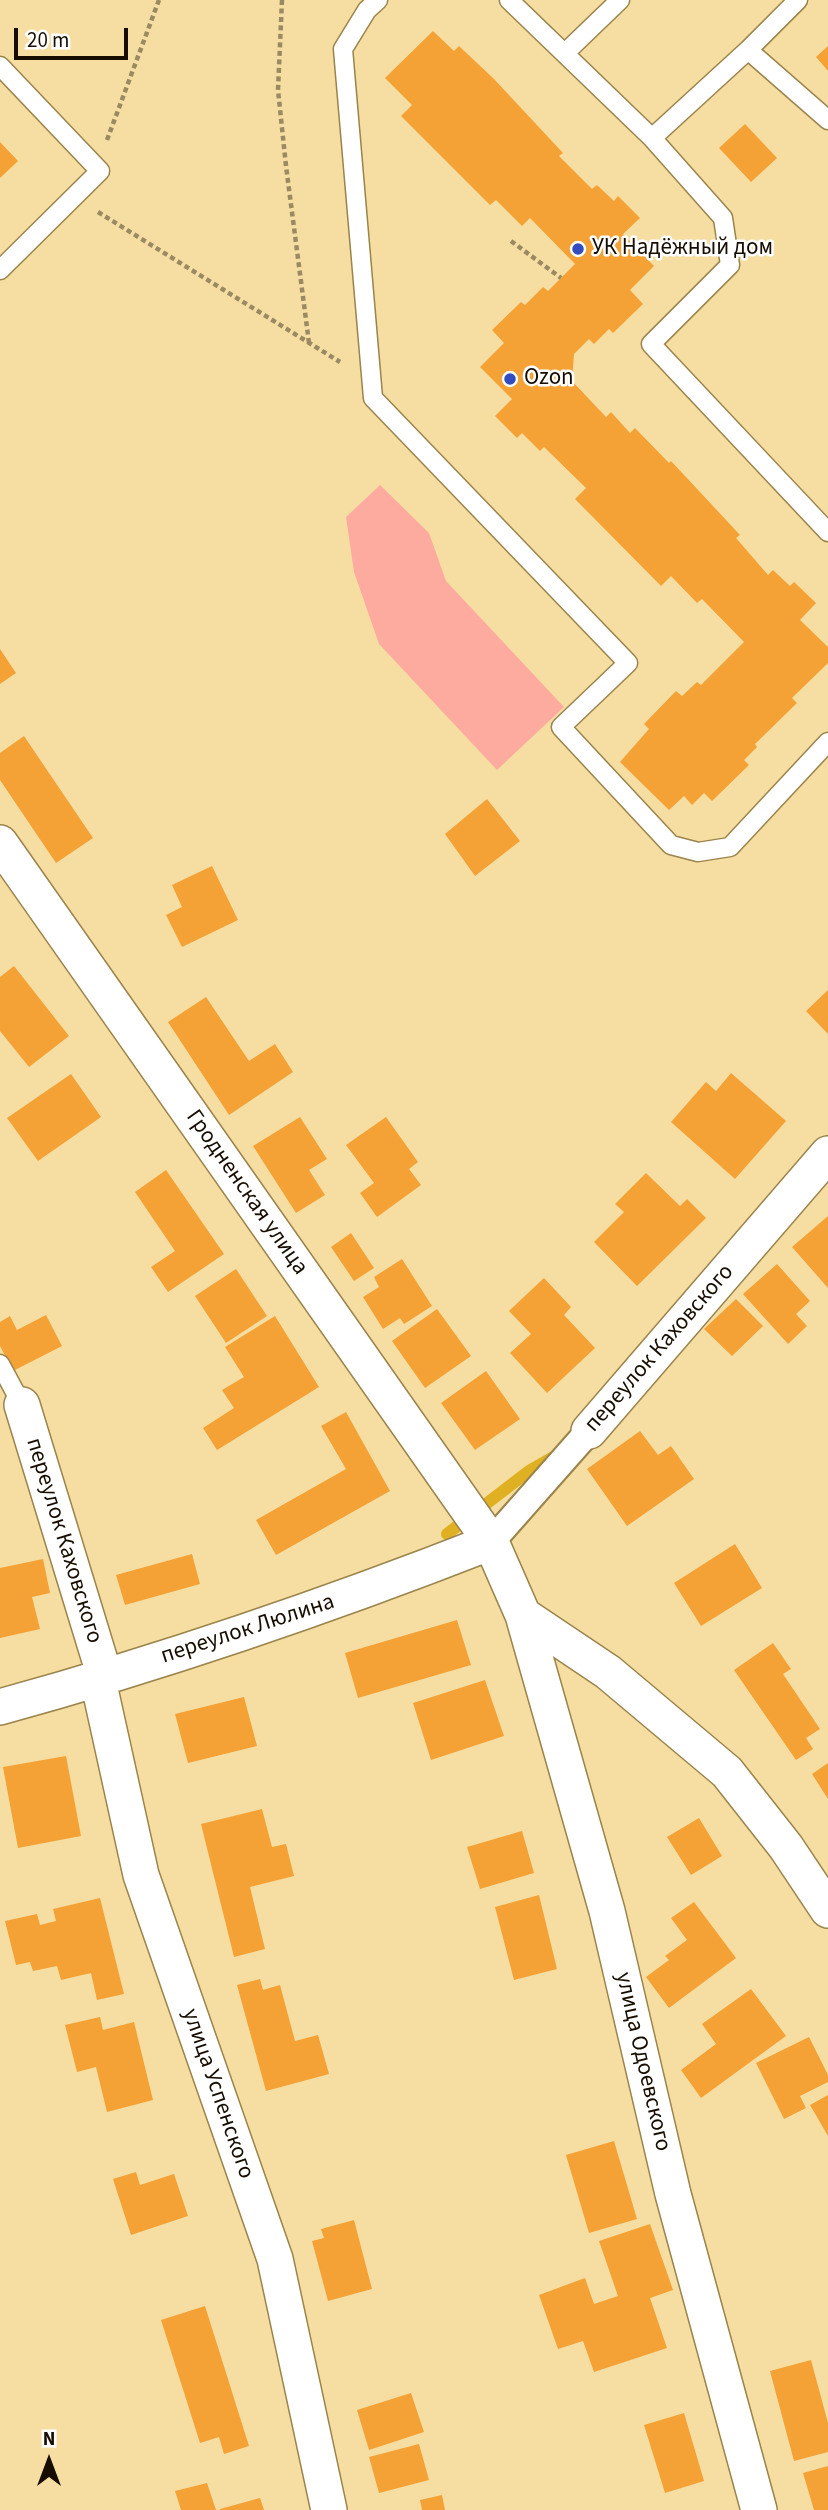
<!DOCTYPE html>
<html>
<head>
<meta charset="utf-8">
<style>
	body { margin:0 }
	#map { position:relative; width:828px; height:2510px; overflow:hidden; background:#f6dea3; font-family:"Source Sans 3",sans-serif }
	canvas { display:block }
	.north { position:absolute; left:14px; top:2426px; width:70px; height:70px; -webkit-text-stroke:5px #fff; paint-order:stroke; rotate:0deg; font-size:19px; font-weight:700; line-height:28px; text-align:center; color:#160d00 }
	.north::after { content:''; display:block; margin:auto; width:24px; height:32px; background:#160d00; clip-path:polygon(50% 0,100% 100%,50% 72%,0 100%) }
	.scale { position:absolute; left:14px; top:28px; width:114px; height:32px; box-sizing:border-box; border:4px solid #160d00; border-top:0; padding-left:9px; font-size:21px; line-height:24px; white-space:nowrap; color:#160d00; -webkit-text-stroke:5px #fff; paint-order:stroke }
</style>
</head>
<body>
<div id="map">
<canvas width="828" height="2510"></canvas>
<div class="north">N</div>
<div class="scale">20 m</div>
</div>
<script>
const context = document.querySelector('canvas').getContext('2d');
context.lineJoin = 'round';
function fillPath(path, color) { context.fillStyle = color; context.fill(path, 'evenodd'); }
function trace(path, color, width, dash) { context.strokeStyle = color; context.lineWidth = width; context.lineCap = dash ? 'butt' : 'round'; context.setLineDash(dash || []); context.stroke(path); }
function drawText(font, color, halo, rows, align = 'center') {
  context.font = font + ' "Source Sans 3",sans-serif'; context.lineWidth = 5; context.setLineDash([]); context.textBaseline = 'middle'; context.strokeStyle = halo; context.fillStyle = color; for (const [text, x, y, turn = 0] of rows) {
    context.save(); context.translate(x, y); context.rotate((+turn || 0) * Math.PI / 180); context.textAlign = isNaN(turn) ? turn : align; if (halo) context.strokeText(text, 0, 0); context.fillText(text, 0, 0); context.restore();
  }
}
const green = new Path2D(`
	M 380,485 L 429,533 L 446,581 L 564,707 L 497,770 L 379,644 L 354,572 L 346,517 Z`);
const stream = new Path2D(`
	M 447,1534 L 529,1471 L 557,1455`);
const building = new Path2D(`
	M 433,31 L 454,51 L 459,46 L 494,79 L 563,153 L 559,156 L 592,189 L 597,185 L 614,201 L 618,196 L 640,218 L 623,234 L 654,266 L 630,290 L 643,304 L 613,333 L 609,329 L 594,344 L 589,339 L 574,354 L 572,381 L 606,417 L 611,412 L 630,433 L 635,428 L 669,463 L 671,461 L 740,535 L 736,538 L 768,575 L 773,570 L 790,586 L 794,582 L 816,603 L 800,620 L 828,647 L 828,663 L 792,698 L 797,703 L 755,744 L 757,747 L 744,760 L 749,765 L 712,801 L 704,793 L 692,805 L 684,796 L 669,810 L 620,762 L 649,729 L 644,724 L 676,691 L 682,696 L 697,682 L 701,685 L 744,642 L 702,599 L 697,603 L 671,576 L 661,586 L 575,499 L 586,488 L 544,447 L 540,451 L 522,433 L 517,438 L 495,416 L 512,399 L 480,367 L 504,343 L 492,330 L 521,302 L 525,305 L 543,287 L 548,291 L 575,264 L 530,218 L 522,226 L 496,200 L 490,205 L 401,116 L 412,105 L 385,78 Z
	M 828,46 L 828,71 L 816,57 Z
	M 745,124 L 777,158 L 751,182 L 719,148 Z
	M 0,142 L 18,161 L 0,178 Z
	M 0,649 L 16,673 L 0,684 Z
	M 24,736 L 93,838 L 56,863 L 0,780 L 0,753 Z
	M 487,799 L 520,841 L 475,876 L 445,834 Z
	M 212,866 L 238,920 L 182,947 L 166,915 L 182,907 L 172,885 Z
	M 14,966 L 69,1036 L 29,1067 L 0,1031 L 0,977 Z
	M 828,990 L 828,1034 L 806,1011 Z
	M 206,997 L 249,1061 L 275,1044 L 293,1072 L 229,1115 L 168,1022 Z
	M 731,1073 L 786,1121 L 735,1179 L 671,1122 L 706,1082 L 716,1091 Z
	M 71,1074 L 101,1117 L 38,1161 L 7,1118 Z
	M 300,1117 L 327,1159 L 309,1170 L 325,1195 L 296,1213 L 253,1146 Z
	M 386,1117 L 418,1162 L 409,1169 L 421,1185 L 377,1217 L 360,1193 L 374,1183 L 346,1145 Z
	M 166,1170 L 224,1254 L 168,1292 L 151,1267 L 175,1251 L 135,1192 Z
	M 646,1173 L 680,1206 L 687,1199 L 706,1218 L 637,1286 L 594,1242 L 624,1212 L 615,1204 Z
	M 828,1216 L 828,1288 L 792,1247 Z
	M 351,1233 L 374,1268 L 354,1281 L 331,1247 Z
	M 402,1259 L 432,1306 L 404,1324 L 400,1318 L 383,1329 L 363,1297 L 379,1287 L 374,1277 Z
	M 777,1264 L 810,1301 L 796,1314 L 807,1326 L 788,1344 L 743,1294 Z
	M 236,1269 L 267,1316 L 226,1343 L 195,1296 Z
	M 544,1278 L 571,1307 L 564,1315 L 595,1348 L 547,1393 L 510,1353 L 531,1334 L 509,1311 Z
	M 736,1299 L 763,1326 L 732,1356 L 704,1329 Z
	M 437,1309 L 471,1356 L 425,1388 L 392,1341 Z
	M 46,1315 L 62,1346 L 13,1371 L 0,1346 L 0,1322 L 10,1316 L 17,1330 Z
	M 275,1316 L 319,1387 L 217,1450 L 203,1428 L 234,1408 L 222,1390 L 244,1377 L 225,1347 Z
	M 486,1371 L 520,1419 L 475,1450 L 441,1403 Z
	M 346,1412 L 390,1491 L 276,1555 L 256,1520 L 346,1469 L 321,1426 Z
	M 640,1431 L 658,1455 L 671,1446 L 694,1479 L 627,1526 L 587,1469 Z
	M 735,1544 L 762,1588 L 701,1626 L 674,1583 Z
	M 192,1554 L 200,1584 L 125,1605 L 116,1575 Z
	M 43,1559 L 50,1593 L 32,1597 L 40,1629 L 0,1638 L 0,1568 Z
	M 457,1620 L 471,1665 L 358,1698 L 345,1653 Z
	M 773,1643 L 791,1669 L 783,1674 L 820,1729 L 806,1738 L 813,1749 L 796,1760 L 734,1670 Z
	M 485,1680 L 504,1736 L 431,1760 L 413,1703 Z
	M 244,1697 L 257,1746 L 188,1763 L 175,1714 Z
	M 66,1756 L 81,1836 L 18,1848 L 3,1767 Z
	M 828,1763 L 828,1799 L 812,1774 Z
	M 262,1809 L 272,1847 L 286,1844 L 294,1876 L 250,1887 L 265,1949 L 234,1957 L 201,1824 Z
	M 699,1818 L 722,1856 L 691,1875 L 667,1837 Z
	M 522,1831 L 534,1873 L 480,1889 L 467,1847 Z
	M 539,1895 L 557,1969 L 514,1980 L 495,1907 Z
	M 100,1898 L 124,1994 L 97,2000 L 91,1973 L 61,1980 L 57,1966 L 33,1971 L 30,1962 L 16,1965 L 5,1921 L 37,1914 L 40,1925 L 56,1921 L 53,1909 Z
	M 694,1902 L 736,1958 L 669,2008 L 646,1977 L 669,1960 L 665,1956 L 687,1940 L 671,1918 Z
	M 260,1979 L 263,1990 L 280,1985 L 295,2041 L 318,2035 L 329,2074 L 266,2091 L 237,1985 Z
	M 751,1989 L 786,2036 L 701,2098 L 681,2070 L 716,2044 L 702,2024 Z
	M 100,2017 L 103,2030 L 134,2022 L 153,2100 L 107,2112 L 96,2067 L 77,2072 L 65,2025 Z
	M 809,2037 L 828,2075 L 828,2082 L 800,2096 L 806,2108 L 784,2119 L 756,2063 Z
	M 828,2095 L 828,2136 L 810,2105 Z
	M 614,2141 L 637,2219 L 589,2233 L 566,2155 Z
	M 136,2172 L 140,2185 L 174,2174 L 188,2216 L 131,2235 L 113,2179 Z
	M 354,2220 L 372,2289 L 328,2301 L 312,2241 L 324,2238 L 321,2229 Z
	M 650,2224 L 673,2290 L 650,2298 L 667,2348 L 594,2372 L 583,2341 L 558,2349 L 539,2295 L 585,2278 L 594,2304 L 618,2296 L 599,2241 Z
	M 205,2306 L 249,2446 L 224,2454 L 219,2437 L 200,2443 L 161,2320 Z
	M 811,2360 L 828,2423 L 828,2452 L 794,2461 L 770,2371 Z
	M 411,2393 L 424,2432 L 369,2450 L 357,2410 Z
	M 684,2413 L 704,2481 L 665,2493 L 644,2425 Z
	M 419,2444 L 429,2480 L 379,2493 L 369,2457 Z
	M 828,2466 L 828,2510 L 814,2510 L 803,2473 Z
	M 207,2483 L 216,2510 L 181,2510 L 175,2491 Z
	M 442,2495 L 445,2510 L 422,2510 L 420,2500 Z
	M 260,2498 L 264,2510 L 220,2510 L 220,2509 Z`);
const path = new Path2D(`
	M 282,0 L 278,90 L 286,166 L 309,343
	M 107,140 L 159,0
	M 98,212 L 340,362
	M 511,241 L 561,278`);
const service = new Path2D(`
	M 378,0 L 367,10 L 343,49 L 373,398 L 628,663 L 561,727 L 671,845 L 698,852 L 730,847 L 828,742
	M 509,0 L 652,138 L 723,218 L 730,265 L 651,344 L 828,532
	M 798,0 L 748,50 L 828,120
	M 565,53 L 620,0
	M 0,66 L 100,171 L 0,270
	M 652,138 L 748,50
	M 0,1364 L 22,1405`);
const pedestrian = new Path2D(`
	M 491,1542 L 589,1431`);
const minor = new Path2D(`
	M 0,843 L 491,1542 L 523,1615 L 608,1672 L 727,1772 L 786,1847 L 828,1910
	M 22,1405 L 105,1677
	M 589,1431 L 828,1154
	M 523,1615 L 607,1911 L 673,2194 L 759,2510
	M 98,1680 L 141,1875 L 275,2259 L 329,2510
	M 0,1707 C 167,1661 330,1605 491,1542`);
const markers = [
	[578,249,7,"#334dbe"],
	[510,379,7,"#334dbe"]
];
const poiNames = [
	["УК Надёжный дом",592,249],
	["Ozon",524,379]
];
const streetNames = [
	["Гродненская улица",246,1193,55],
	["переулок Каховского",660,1349,-49],
	["переулок Каховского",63,1541,73],
	["переулок Люлина",248,1630,-18],
	["улица Одоевского",642,2062,77],
	["улица Успенского",217,2094,71]
];
fillPath(green, '#fdab9f');
trace(stream, '#dfb122', 12);
fillPath(building, '#f4a135');
trace(service, '#9b844c', 21);
trace(pedestrian, '#9b844c', 30);
trace(minor, '#9b844c', 38);
trace(path, '#9b8961', 4.5, [5, 3.5]);
trace(service, '#fff', 18);
trace(pedestrian, '#fff', 26);
trace(minor, '#fff', 35);
for (const [x, y, r, color] of markers) { const dot = new Path2D(); dot.arc(x, y, r, 0, 2 * Math.PI); context.fillStyle = color; context.fill(dot); trace(dot, '#fff', 2.5); }
drawText('23px', '#160d00', '#fff', poiNames, 'left');
drawText('23px', '#160d00', '#fff', streetNames);
</script>
</body>
</html>
